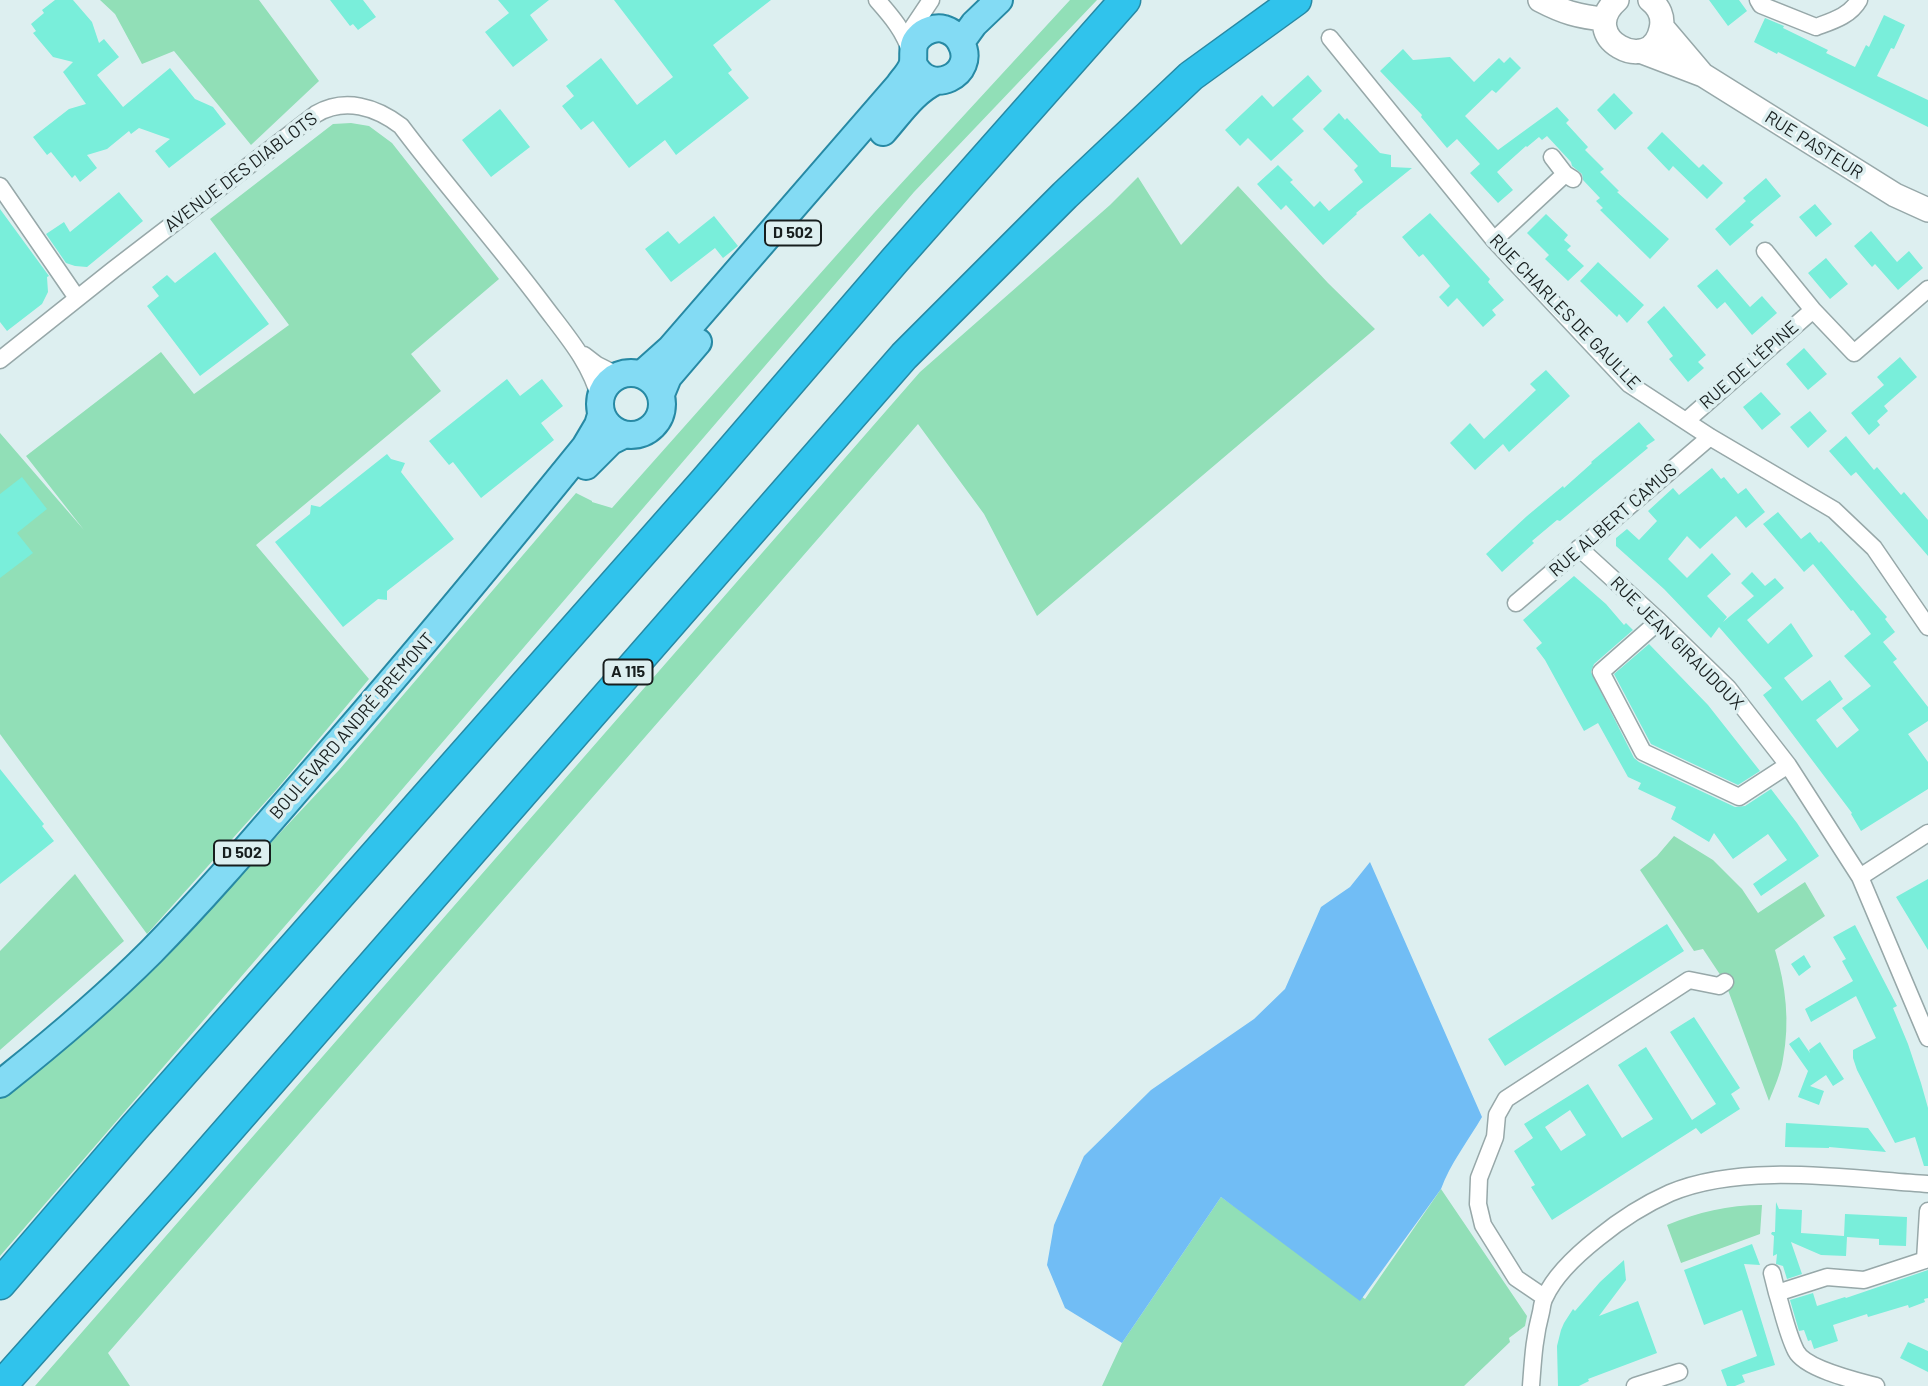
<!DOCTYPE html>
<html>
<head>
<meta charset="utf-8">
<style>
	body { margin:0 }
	canvas { display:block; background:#ddeff0 }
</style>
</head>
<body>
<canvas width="1928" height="1386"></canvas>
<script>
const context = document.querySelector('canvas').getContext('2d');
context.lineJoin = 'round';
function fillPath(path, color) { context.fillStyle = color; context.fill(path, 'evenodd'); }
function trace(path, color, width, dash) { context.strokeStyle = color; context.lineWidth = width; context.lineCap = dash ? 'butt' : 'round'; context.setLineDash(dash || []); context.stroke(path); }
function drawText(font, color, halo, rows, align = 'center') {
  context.font = font + ' Barlow,sans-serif'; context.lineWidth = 7; context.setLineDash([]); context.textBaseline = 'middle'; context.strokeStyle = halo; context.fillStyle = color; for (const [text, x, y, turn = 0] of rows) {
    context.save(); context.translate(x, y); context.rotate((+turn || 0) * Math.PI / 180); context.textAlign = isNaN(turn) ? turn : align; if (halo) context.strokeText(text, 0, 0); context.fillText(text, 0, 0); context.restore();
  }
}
const green = new Path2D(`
	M 100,0 L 259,0 L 319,81 L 251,145 L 174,51 L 142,64 L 115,14 Z
	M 1070,0 L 1097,0 L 914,192 L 297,912 L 0,1256 L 0,1097 L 23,1082 L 158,963 L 339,770 L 576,493 L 592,501 L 592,502 L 612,508 L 874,213 Z
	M 351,123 L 369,126 L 392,143 L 499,279 L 411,354 L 441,391 L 256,545 L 369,679 L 277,789 L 147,934 L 0,734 L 0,433 L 84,530 L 26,456 L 161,352 L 194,394 L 289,325 L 210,219 L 333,124 Z
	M 1138,177 L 1181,245 L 1238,186 L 1328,283 L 1375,329 L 1037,616 L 984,514 L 918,424 L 108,1353 L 130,1386 L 35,1386 L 920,372 L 1110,205 Z
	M 1674,836 L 1713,860 L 1742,889 L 1758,913 L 1805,882 L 1825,916 L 1775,950 C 1786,986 1790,1022 1783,1059 C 1781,1073 1774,1088 1769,1101 L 1725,982 L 1703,949 L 1694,951 L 1640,870 L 1657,856 Z
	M 75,874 L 124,941 L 0,1050 L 0,951 Z
	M 1441,1189 L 1527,1316 L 1525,1326 L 1509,1338 L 1510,1342 L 1464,1386 L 1102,1386 L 1122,1343 L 1221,1197 L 1365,1299 Z
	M 1762,1205 L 1760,1234 L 1681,1263 L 1667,1225 C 1698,1212 1728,1205 1762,1205 Z`);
const water = new Path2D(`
	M 1370,862 L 1482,1117 C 1468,1141 1450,1164 1441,1189 L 1360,1301 L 1221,1197 L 1122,1343 L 1065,1308 L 1047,1265 L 1054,1225 L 1084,1156 L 1151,1090 L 1254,1019 L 1285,989 L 1321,907 L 1350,887 Z`);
const building = new Path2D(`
	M 55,0 L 73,0 L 92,22 L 99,43 L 104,39 L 119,57 L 97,75 L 123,107 L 170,68 L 195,99 L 213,107 L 226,124 L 169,168 L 155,151 L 170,139 L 139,128 L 131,134 L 129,131 L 107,149 L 87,155 L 97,168 L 80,182 L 75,175 L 72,178 L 51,152 L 47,155 L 33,137 L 69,109 L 86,104 L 63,72 L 73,62 L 53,57 L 33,33 L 36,31 L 31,24 L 44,13 L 42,10 Z
	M 330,0 L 363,0 L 376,17 L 358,30 L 353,24 L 350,26 Z
	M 498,0 L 549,0 L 530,15 L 548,40 L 513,67 L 485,32 L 509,13 Z
	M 614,0 L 771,0 L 713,45 L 732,70 L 728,73 L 749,98 L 676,155 L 665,140 L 629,168 L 593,121 L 581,130 L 562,106 L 574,96 L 566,86 L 601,58 L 637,105 L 673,77 Z
	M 1709,0 L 1739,0 L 1747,11 L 1728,26 Z
	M 1884,15 L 1905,25 L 1894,49 L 1891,48 L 1877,76 L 1928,100 L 1928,127 L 1778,52 L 1777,54 L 1754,42 L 1765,18 L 1784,26 L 1783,28 L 1828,50 L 1826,53 L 1855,67 L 1866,45 L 1869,47 Z
	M 1403,49 L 1413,60 L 1450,57 L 1474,82 L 1499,58 L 1504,63 L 1510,57 L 1521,68 L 1496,93 L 1492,90 L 1465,116 L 1498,150 L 1557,107 L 1569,120 L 1566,123 L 1588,147 L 1585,150 L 1604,169 L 1600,172 L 1619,191 L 1617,192 L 1669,239 L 1650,259 L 1600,210 L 1603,208 L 1596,201 L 1600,198 L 1583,180 L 1582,174 L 1572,166 L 1571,162 L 1547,136 L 1542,140 L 1539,137 L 1527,147 L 1526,146 L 1497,172 L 1513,190 L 1498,203 L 1470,173 L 1480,164 L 1457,139 L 1447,148 L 1421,117 L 1422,115 L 1380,71 Z
	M 1308,75 L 1322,91 L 1292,119 L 1304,131 L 1271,161 L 1248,138 L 1240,146 L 1225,130 L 1262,95 L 1273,107 Z
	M 1614,93 L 1633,113 L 1615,130 L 1597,110 Z
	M 500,109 L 530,147 L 491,177 L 462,140 Z
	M 1339,113 L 1345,120 L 1347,118 L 1380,153 L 1391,155 L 1391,167 L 1412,168 L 1356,213 L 1357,214 L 1323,245 L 1286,205 L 1281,210 L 1257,184 L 1278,165 L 1293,180 L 1290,182 L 1314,207 L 1320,201 L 1329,211 L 1363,182 L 1354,170 L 1358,166 L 1323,129 Z
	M 1662,132 L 1699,168 L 1703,164 L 1723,183 L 1707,199 L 1673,166 L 1669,171 L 1647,148 Z
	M 1766,178 L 1781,196 L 1750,222 L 1754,225 L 1730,246 L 1715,229 L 1746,201 L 1743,198 Z
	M 119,192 L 143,221 L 87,267 L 75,266 L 66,263 L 46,234 L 64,222 L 70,232 Z
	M 1815,204 L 1832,224 L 1816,237 L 1799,217 Z
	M 0,209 L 49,276 L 47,277 L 48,292 L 42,304 L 7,331 L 0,322 Z
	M 1430,213 L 1490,279 L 1488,282 L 1504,300 L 1492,310 L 1496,315 L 1483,327 L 1457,298 L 1448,307 L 1439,297 L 1450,286 L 1423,254 L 1419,257 L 1402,237 Z
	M 1546,214 L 1568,235 L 1564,240 L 1571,246 L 1567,250 L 1584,266 L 1568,281 L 1545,259 L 1549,255 L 1527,233 Z
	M 714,216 L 738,246 L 723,258 L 715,248 L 671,282 L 645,249 L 668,231 L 679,244 Z
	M 1871,231 L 1897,262 L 1909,251 L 1923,268 L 1898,290 L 1875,264 L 1872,267 L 1854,246 Z
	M 215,252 L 269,324 L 200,376 L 147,306 L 159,296 L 152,287 L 167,275 L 175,283 Z
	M 1826,258 L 1848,284 L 1830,299 L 1808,273 Z
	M 1598,262 L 1644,305 L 1627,323 L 1619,314 L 1617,317 L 1580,281 Z
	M 1717,269 L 1750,307 L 1762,296 L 1777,313 L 1752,335 L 1725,302 L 1717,309 L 1697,286 Z
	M 1664,306 L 1706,355 L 1698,362 L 1704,368 L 1688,382 L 1669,359 L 1673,356 L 1647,322 Z
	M 1804,348 L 1827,374 L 1808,390 L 1786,364 Z
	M 1900,357 L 1917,377 L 1884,406 L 1888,411 L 1877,421 L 1880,425 L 1869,435 L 1851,413 L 1884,385 L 1877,377 Z
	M 1546,370 L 1570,396 L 1509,452 L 1503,444 L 1475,470 L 1450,443 L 1470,423 L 1484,439 L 1536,390 L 1530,384 Z
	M 507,379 L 520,396 L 542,379 L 563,406 L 541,423 L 554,440 L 481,498 L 453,462 L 449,465 L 429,441 Z
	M 1761,392 L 1781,414 L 1762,430 L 1743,407 Z
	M 1810,411 L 1827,431 L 1808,448 L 1790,427 Z
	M 1639,422 L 1655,440 L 1646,446 L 1648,448 L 1560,521 L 1557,520 L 1532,541 L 1534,543 L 1502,572 L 1486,554 L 1527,516 L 1563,486 L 1564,488 L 1592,463 L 1591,462 Z
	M 1846,436 L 1874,470 L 1877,467 L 1901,495 L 1904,492 L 1928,520 L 1928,556 L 1856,472 L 1851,476 L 1829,451 Z
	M 387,454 L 391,459 L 405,463 L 401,472 L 454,539 L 387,591 L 387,600 L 378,599 L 343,627 L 275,542 L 310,514 L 311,505 L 320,507 Z
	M 1712,468 L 1721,479 L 1724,477 L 1738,494 L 1746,488 L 1765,512 L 1746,528 L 1736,516 L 1700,549 L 1687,536 L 1668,559 L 1687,578 L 1712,553 L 1731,574 L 1707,596 L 1727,617 L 1723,622 L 1754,596 L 1741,583 L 1752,572 L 1765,586 L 1775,578 L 1784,588 L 1747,620 L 1768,644 L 1791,623 L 1813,656 L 1784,678 L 1802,701 L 1830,680 L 1843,699 L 1816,720 L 1837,748 L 1859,730 L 1842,708 L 1871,686 L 1844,656 L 1871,634 L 1853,610 L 1851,611 L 1813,564 L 1804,572 L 1763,524 L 1778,512 L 1801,539 L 1810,532 L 1819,543 L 1821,541 L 1887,617 L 1885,619 L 1895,632 L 1883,642 L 1897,659 L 1893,662 L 1928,707 L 1928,721 L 1908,734 L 1928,762 L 1928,789 L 1861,831 L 1851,814 L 1852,813 L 1763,695 L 1772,688 L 1719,627 L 1711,638 L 1664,589 L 1616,546 L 1616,538 L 1627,529 L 1639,540 L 1657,521 L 1648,511 L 1673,488 L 1679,495 Z
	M 22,477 L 47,509 L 17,533 L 33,553 L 0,578 L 0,494 Z
	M 1574,576 L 1606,604 L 1624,625 L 1626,623 L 1633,630 L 1594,664 L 1591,672 L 1634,758 L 1639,762 L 1735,807 L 1745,806 L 1771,789 L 1797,823 L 1819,856 L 1761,896 L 1753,884 L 1787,860 L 1768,834 L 1733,859 L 1714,833 L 1709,842 L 1671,819 L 1676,807 L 1638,789 L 1641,783 L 1628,777 L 1598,723 L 1584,731 L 1545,660 L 1536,648 L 1542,643 L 1523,620 Z
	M 1649,644 L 1708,705 L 1760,771 L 1738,785 L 1651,744 L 1614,674 Z
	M 0,769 L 44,824 L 42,826 L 54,841 L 0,884 Z
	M 1928,879 L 1928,950 L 1896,897 Z
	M 1667,924 L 1684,951 L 1505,1066 L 1488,1039 Z
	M 1855,925 L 1897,1006 L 1893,1008 L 1908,1044 L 1921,1083 L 1928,1108 L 1928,1166 L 1924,1166 L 1915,1137 L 1895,1143 L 1857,1070 L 1853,1058 L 1853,1050 L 1876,1038 L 1856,996 L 1811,1022 L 1805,1009 L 1853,981 L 1842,961 L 1846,959 L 1833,937 Z
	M 1804,955 L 1811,967 L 1799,976 L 1791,964 Z
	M 1694,1017 L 1740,1088 L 1731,1094 L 1740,1109 L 1701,1134 L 1696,1128 L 1552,1220 L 1531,1187 L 1535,1185 L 1514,1151 L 1533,1138 L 1524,1124 L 1588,1084 L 1622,1138 L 1653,1119 L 1618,1065 L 1646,1047 L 1692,1120 L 1716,1104 L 1670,1032 ZM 1570,1110 L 1586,1135 L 1561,1151 L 1545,1127 Z
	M 1799,1037 L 1810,1053 L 1809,1050 L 1820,1042 L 1844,1079 L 1833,1086 L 1826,1075 L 1810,1086 L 1824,1091 L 1819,1105 L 1798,1097 L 1808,1071 L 1789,1044 Z
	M 1786,1123 L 1868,1128 L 1886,1152 L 1829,1147 L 1829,1148 L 1785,1147 Z
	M 1776,1202 L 1779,1209 L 1802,1210 L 1801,1233 L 1844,1236 L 1845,1214 L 1907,1217 L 1906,1246 L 1879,1245 L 1879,1239 L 1847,1237 L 1846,1256 L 1821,1255 L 1791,1242 L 1802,1274 L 1787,1279 L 1783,1266 L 1776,1264 L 1777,1254 L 1773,1256 L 1774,1236 L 1771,1234 L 1772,1232 L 1775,1232 Z
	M 1752,1244 L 1760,1265 L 1744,1264 L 1775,1365 L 1742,1375 L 1745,1382 L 1735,1386 L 1727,1386 L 1721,1370 L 1757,1356 L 1742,1310 L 1704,1325 L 1684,1270 Z
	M 1624,1260 L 1626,1280 L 1599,1316 L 1638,1301 L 1657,1353 L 1588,1379 L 1589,1381 L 1579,1386 L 1558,1386 L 1557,1346 L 1561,1330 L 1564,1323 L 1573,1309 L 1575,1311 L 1600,1282 Z
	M 1928,1270 L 1928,1298 L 1924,1299 L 1925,1302 L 1909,1308 L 1908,1305 L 1868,1317 L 1867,1314 L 1833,1325 L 1838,1341 L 1814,1349 L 1811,1340 L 1808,1341 L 1804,1330 L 1799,1331 L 1790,1300 L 1813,1293 L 1817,1306 L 1845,1297 L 1846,1298 Z
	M 1908,1342 L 1928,1351 L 1928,1372 L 1900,1358 Z`);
const street = new Path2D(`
	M 877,0 C 892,17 904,31 911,53
	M 1758,0 L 1761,5 L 1816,27 C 1832,21 1850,16 1859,0
	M 913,27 L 931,0
	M 1330,38 L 1494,240 L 1629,384 L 1710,437 L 1834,510 L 1874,548 L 1928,627
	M 1552,157 L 1565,174
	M 0,186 L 77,298
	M 1494,240 L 1565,174 L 1573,179
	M 1765,251 L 1813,310
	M 584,355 L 597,365 L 617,375
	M 0,360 L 113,270 L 316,114 C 345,97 376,107 401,126 C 446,186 497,243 542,303 C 565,334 590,361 600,399
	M 1686,421 L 1813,310 L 1854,353 L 1928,289
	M 1579,548 L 1659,621 L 1728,688 L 1788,765 L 1860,877 L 1928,1038
	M 1516,603 L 1710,437
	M 1659,621 L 1601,672 L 1643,752 L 1739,797 L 1788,765
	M 1860,877 L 1928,833
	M 1925,1260 L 1928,1211
	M 1772,1273 L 1777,1293
	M 1544,1297 L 1516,1278 L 1483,1225 L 1478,1204 L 1479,1178 L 1495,1137 L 1497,1115 L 1506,1099 L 1689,980 L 1719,986 L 1725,982
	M 1531,1386 C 1533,1360 1534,1338 1541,1312 C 1542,1308 1542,1302 1545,1297 C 1555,1275 1579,1253 1598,1238 C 1620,1220 1643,1205 1670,1193 C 1743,1162 1850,1179 1928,1184
	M 1635,1386 L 1679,1372
	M 1876,1386 C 1857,1381 1805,1369 1796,1351 C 1787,1333 1783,1312 1777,1293 L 1827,1277 L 1864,1280 L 1928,1259`);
const secondary = new Path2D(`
	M 1540,0 C 1563,12 1579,17 1605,19
	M 1617,0 C 1575,37 1651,78 1661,29 C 1664,17 1659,7 1650,0
	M 1662,27 L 1701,73
	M 1640,51 L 1703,75 L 1895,195 L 1928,210`);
const primary = new Path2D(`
	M 961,42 L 974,24 L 999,0
	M 883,132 C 899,114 914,91 936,81
	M600 404a31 31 0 1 1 62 0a31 31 0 1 1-62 0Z
	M 642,374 L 670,349 L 899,85 C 903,79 912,70 913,62 C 914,52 911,45 919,37 C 925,30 936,27 944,29 C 951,31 958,36 961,43 C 978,74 929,99 913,63
	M 661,394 L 668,377 L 698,342
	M 586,466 L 611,441 L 623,435
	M 0,1084 C 53,1042 104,999 151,952 C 207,895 258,835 310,775 C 404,668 495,558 585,447 L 598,425 L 601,415`);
const highway = new Path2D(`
	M 0,1284 L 134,1128 L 705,481 L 895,260 L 1125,0
	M 1,1386 L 182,1183 L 904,356 L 1065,195 L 1191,76 L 1296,0`);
const shields = [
	[793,233,56],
	[628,672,49],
	[242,853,56]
];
const shieldNames = [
	["D 502",793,233],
	["A 115",628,672],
	["D 502",242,853]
];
const streetNames = [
	["RUE PASTEUR",1814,145,32],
	["AVENUE DES DIABLOTS",241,172,-37],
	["RUE CHARLES DE GAULLE",1565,312,46],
	["RUE DE L'ÉPINE",1749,365,-41],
	["RUE ALBERT CAMUS",1613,520,-41],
	["RUE JEAN GIRAUDOUX",1677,643,45],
	["BOULEVARD ANDRÉ BREMONT",352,726,-49]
];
fillPath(green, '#91dfb7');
fillPath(water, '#71bdf5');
fillPath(building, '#79eeda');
trace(street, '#97a8a9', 19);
trace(secondary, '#97a8a9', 26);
trace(primary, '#2789a4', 30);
trace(highway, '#2789a4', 33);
trace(street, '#fff', 16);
trace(secondary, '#fff', 23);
trace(primary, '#83dbf4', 26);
trace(highway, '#30c3ec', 30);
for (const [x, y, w] of shields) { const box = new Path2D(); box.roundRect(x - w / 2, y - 12.5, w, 25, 5); context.fillStyle = '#ddeff0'; context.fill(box); trace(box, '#171e1e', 2); }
drawText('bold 16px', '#171e1e', null, shieldNames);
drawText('18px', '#171e1e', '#ddeff0', streetNames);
</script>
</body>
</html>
